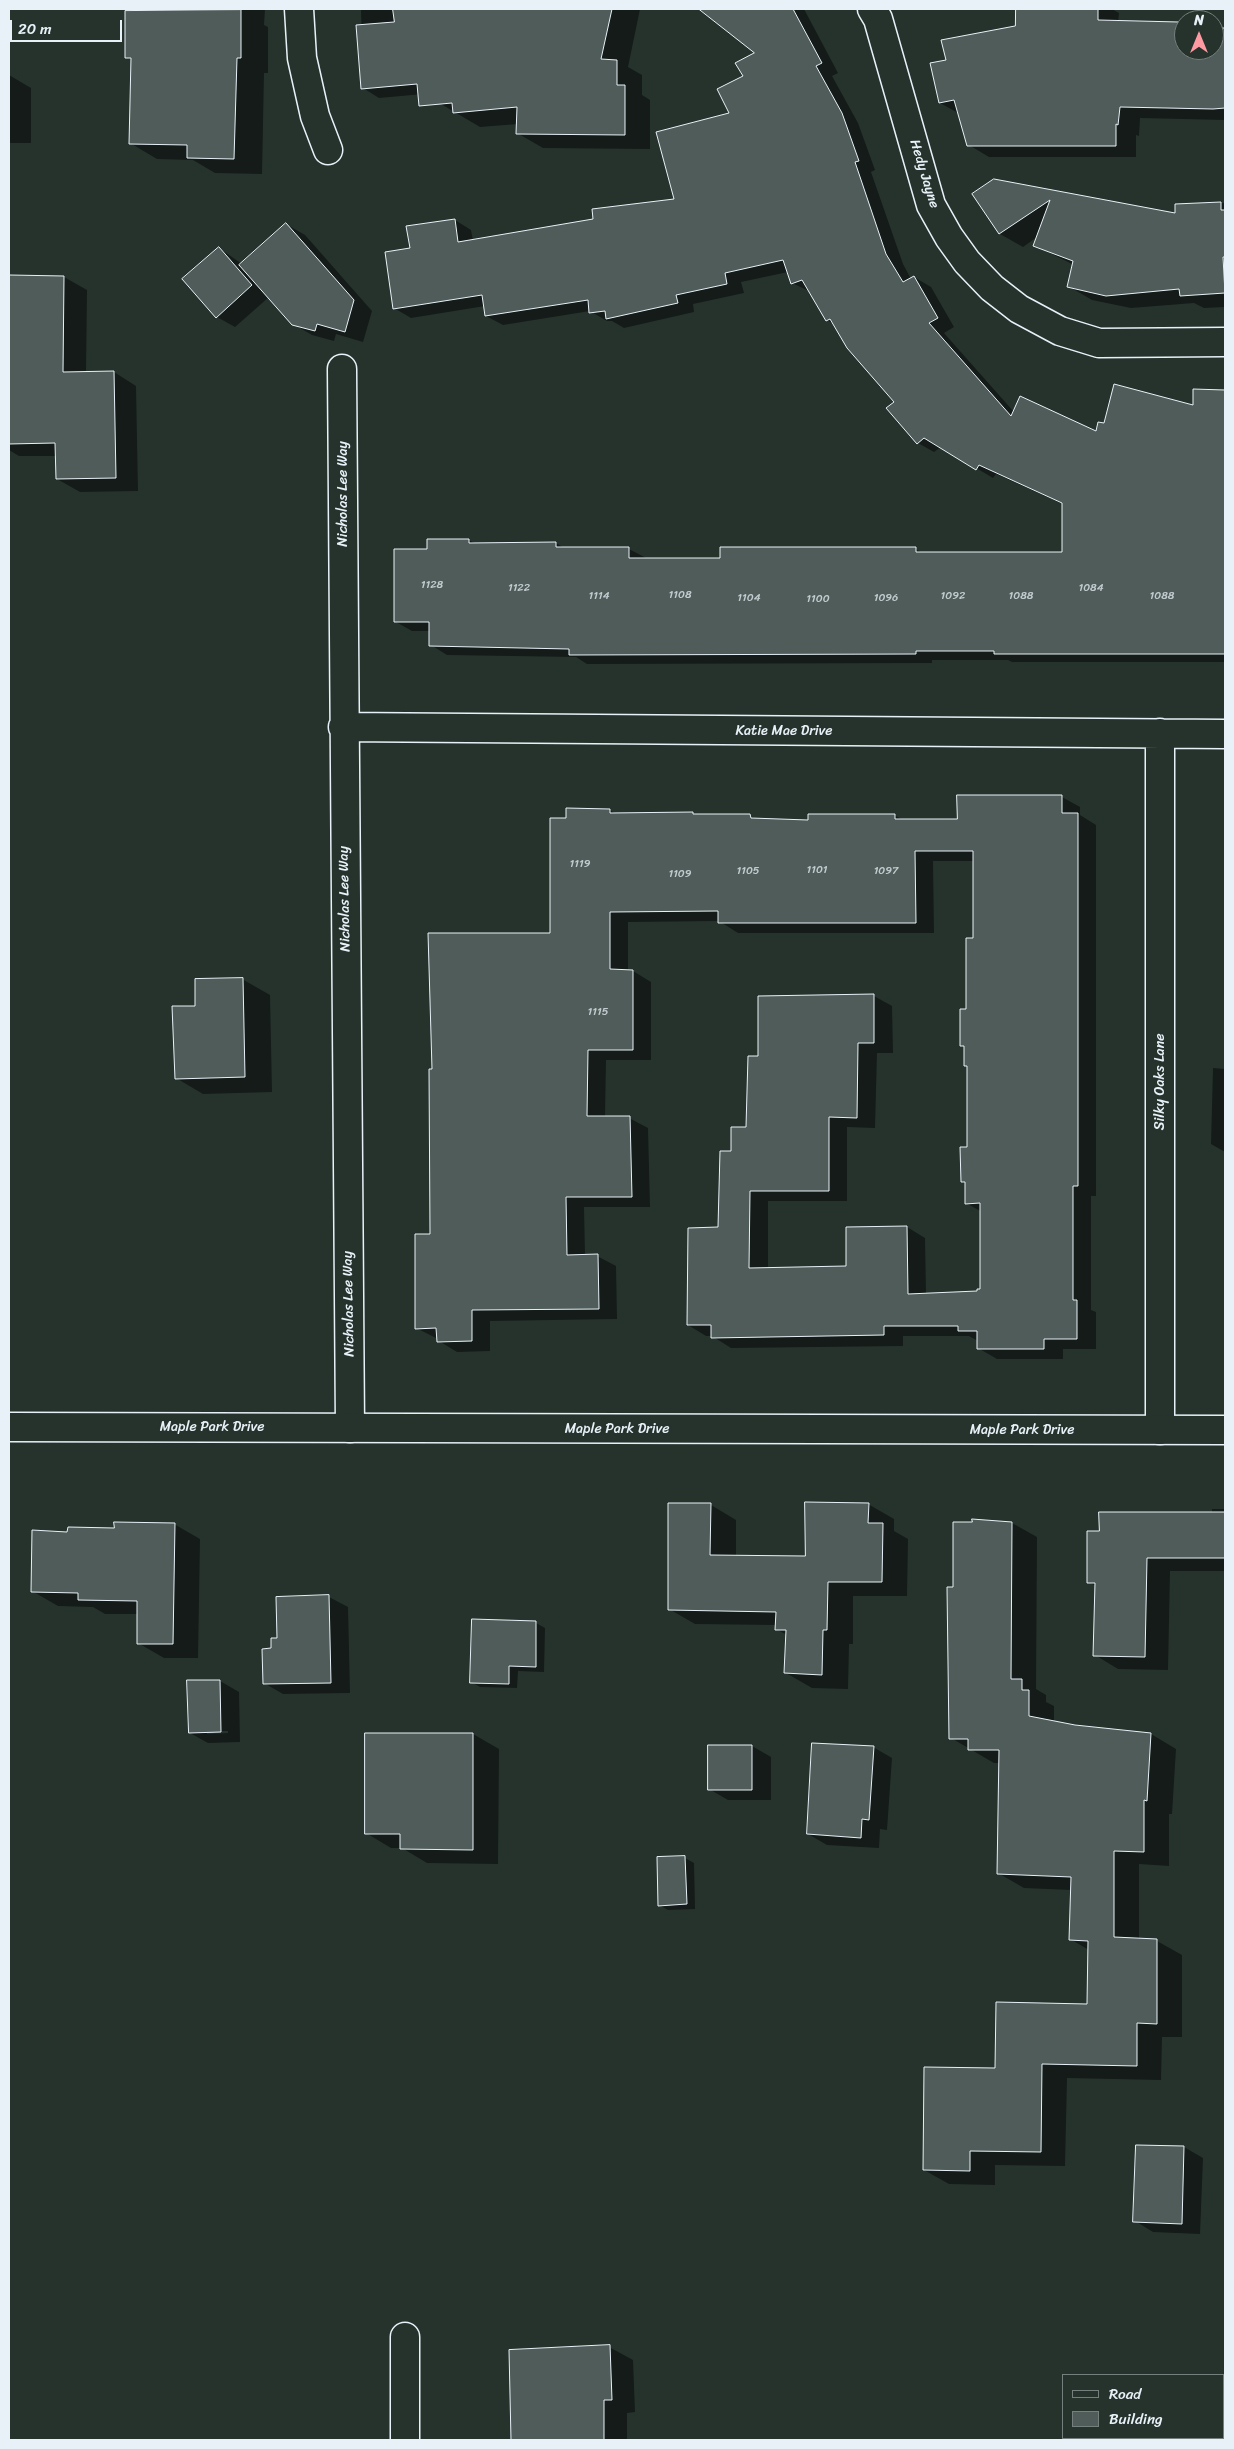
<!DOCTYPE html>
<html>
<head>
<meta charset="utf-8">
<style>
	body { margin:0 }
	#map { position:relative; width:1234px; height:2449px; overflow:hidden; background:#26332d; font-family:Sriracha,sans-serif }
	canvas { display:block }
	.frame { position:absolute; inset:0; border:10px solid #e8f1f8; pointer-events:none }
	.legend { position:absolute; left:1062px; top:2374px; width:162px; height:65px; box-sizing:border-box; background:#26332d; border:1px solid #747f7e; margin:0; padding:6px 9px; list-style:none; font-size:15px; color:#e8f1f8 }
	.legend li { display:flex; align-items:center; gap:10px; height:25px }
	.legend b { width:25px; border:1px solid #747f7e }
	.north { position:absolute; left:1174px; top:10px; width:50px; height:50px; box-sizing:border-box; background:#26332d; border:1px solid #747f7e; border-radius:50%; rotate:0deg; font-size:14px; font-weight:700; line-height:20px; text-align:center; color:#e8f1f8 }
	.north::after { content:''; display:block; margin:auto; width:18px; height:22px; background:#ff9aa2; clip-path:polygon(50% 0,100% 100%,50% 72%,0 100%) }
	.scale { position:absolute; left:10px; top:20px; width:112px; height:22px; box-sizing:border-box; border:2px solid #e8f1f8; border-top:0; padding-left:6px; font-size:15px; line-height:18px; white-space:nowrap; color:#e8f1f8; -webkit-text-stroke:4px #26332d; paint-order:stroke }
</style>
</head>
<body>
<div id="map">
<canvas width="1234" height="2449"></canvas>
<div class="frame"></div>
<ul class="legend">
<li><b style="height:6px;background:#26332d"></b>Road</li>
<li><b style="height:14px;background:#505c59"></b>Building</li>
</ul>
<div class="north">N</div>
<div class="scale">20 m</div>
</div>
<script>
const context = document.querySelector('canvas').getContext('2d');
context.lineJoin = 'round';
function fillPath(path, color) { context.fillStyle = color; context.fill(path, 'evenodd'); }
function trace(path, color, width, dash) { context.strokeStyle = color; context.lineWidth = width; context.lineCap = dash ? 'butt' : 'round'; context.setLineDash(dash || []); context.stroke(path); }
function drawText(font, color, halo, rows, align = 'center') {
  context.font = font + ' Sriracha,sans-serif'; context.lineWidth = 4.5; context.setLineDash([]); context.textBaseline = 'middle'; context.strokeStyle = halo; context.fillStyle = color; for (const [text, x, y, turn = 0] of rows) {
    context.save(); context.translate(x, y); context.rotate((+turn || 0) * Math.PI / 180); context.textAlign = isNaN(turn) ? turn : align; if (halo) context.strokeText(text, 0, 0); context.fillText(text, 0, 0); context.restore();
  }
}
const shadow = new Path2D(`
	M 138,9 L 265,9 L 264,25 L 268,27 L 268,73 L 264,73 L 262,174 L 215,173 L 193,160 L 157,159 L 130,143 L 132,60 L 126,57 Z
	M 361,9 L 442,9 L 434,93 L 379,98 L 363,88 Z
	M 465,9 L 640,9 L 628,67 L 642,75 L 642,95 L 650,100 L 650,149 L 543,148 L 517,133 L 518,124 L 480,127 L 441,104 Z
	M 701,9 L 804,9 L 838,73 L 832,76 L 858,123 L 875,170 L 871,172 L 903,264 L 911,279 L 914,277 L 931,287 L 954,327 L 944,333 L 1014,412 L 1097,433 L 1105,425 L 1194,407 L 1194,391 L 1225,391 L 1225,662 L 1012,662 L 1008,660 L 932,660 L 932,663 L 587,664 L 576,657 L 447,655 L 431,645 L 430,631 L 412,631 L 396,622 L 428,550 L 469,540 L 476,544 L 556,543 L 566,549 L 629,549 L 646,558 L 721,559 L 916,549 L 924,554 L 1063,554 L 1063,504 L 996,474 L 993,478 L 941,447 L 934,452 L 918,443 L 896,402 L 835,325 L 827,320 L 811,292 L 792,283 L 788,272 L 741,282 L 744,293 L 693,304 L 694,312 L 624,328 L 612,321 L 607,321 L 590,311 L 503,325 L 486,316 L 485,306 L 411,318 L 394,308 L 411,249 L 455,220 L 471,230 L 473,241 L 595,220 L 676,200 L 731,114 L 744,76 L 756,53 Z
	M 1018,9 L 1112,9 L 1119,13 L 1118,22 L 1178,23 L 1184,27 L 1184,50 L 1214,50 L 1214,29 L 1225,29 L 1225,120 L 1140,118 L 1139,136 L 1136,135 L 1136,157 L 989,157 L 969,145 L 960,114 L 940,103 L 947,61 L 1016,27 Z
	M 9,75 L 31,88 L 31,143 L 9,143 Z
	M 994,181 L 1176,214 L 1176,206 L 1225,203 L 1225,307 L 1204,308 L 1194,303 L 1131,308 L 1092,300 L 1068,286 L 1074,265 L 1034,245 L 1037,237 L 1023,247 L 1000,234 L 974,194 Z
	M 286,224 L 305,235 L 372,311 L 363,342 L 336,334 L 334,341 L 312,335 L 293,324 L 269,297 L 235,327 L 217,317 L 219,248 L 242,264 Z
	M 9,276 L 64,277 L 87,290 L 86,373 L 114,372 L 136,386 L 138,491 L 80,492 L 57,479 L 57,456 L 19,456 L 9,450 Z
	M 1062,797 L 1080,807 L 1080,815 L 1096,825 L 1096,1196 L 1091,1196 L 1091,1310 L 1096,1312 L 1096,1349 L 1063,1349 L 1063,1359 L 997,1359 L 978,1348 L 978,1341 L 969,1336 L 903,1336 L 903,1346 L 731,1348 L 712,1336 L 706,1336 L 688,1325 L 719,1229 L 732,1152 L 748,1128 L 759,1057 L 874,996 L 892,1006 L 893,1053 L 877,1053 L 875,1128 L 847,1127 L 847,1201 L 768,1201 L 768,1269 L 847,1267 L 907,1227 L 925,1238 L 926,1294 L 978,1292 L 982,1290 L 982,1212 L 966,1203 L 966,1184 L 962,1182 L 969,1148 L 969,1067 L 965,1047 L 961,1045 L 968,1011 L 974,939 L 974,861 L 933,861 L 934,933 L 738,933 L 719,921 L 628,922 L 628,971 L 633,971 L 651,982 L 651,1060 L 606,1060 L 605,1117 L 629,1118 L 648,1128 L 650,1207 L 584,1207 L 585,1256 L 597,1256 L 616,1266 L 617,1319 L 490,1321 L 490,1351 L 457,1352 L 439,1341 L 438,1339 L 416,1328 L 432,1235 L 434,1070 L 551,934 L 567,820 L 610,810 L 617,815 L 693,813 L 696,815 L 749,815 L 756,819 L 809,821 L 894,815 L 903,820 L 958,820 Z
	M 242,979 L 270,995 L 272,1092 L 203,1094 L 176,1078 L 197,1007 Z
	M 1213,1068 L 1225,1069 L 1225,1152 L 1211,1144 Z
	M 868,1504 L 894,1519 L 894,1531 L 908,1539 L 907,1596 L 853,1596 L 853,1644 L 849,1644 L 848,1689 L 812,1688 L 786,1673 L 787,1635 L 776,1629 L 776,1625 L 695,1624 L 669,1609 L 711,1505 L 736,1520 L 736,1556 L 806,1557 Z
	M 1212,1509 L 1225,1509 L 1225,1571 L 1170,1571 L 1168,1670 L 1118,1669 L 1095,1655 L 1096,1586 L 1088,1582 L 1100,1532 L 1212,1513 Z
	M 973,1520 L 1012,1523 L 1037,1537 L 1036,1689 L 1046,1695 L 1046,1702 L 1054,1706 L 1054,1722 L 1151,1734 L 1176,1749 L 1172,1814 L 1169,1814 L 1169,1866 L 1139,1864 L 1139,1940 L 1157,1941 L 1182,1955 L 1182,2037 L 1162,2037 L 1161,2080 L 1067,2078 L 1065,2166 L 995,2165 L 995,2185 L 949,2184 L 924,2170 L 1088,2005 L 1089,1950 L 1070,1939 L 1072,1890 L 1024,1888 L 998,1873 L 1000,1763 L 994,1763 L 951,1738 L 954,1588 Z
	M 174,1524 L 200,1539 L 198,1658 L 164,1658 L 138,1643 L 138,1614 L 105,1614 L 93,1607 L 58,1606 L 32,1591 L 115,1529 Z
	M 329,1597 L 348,1607 L 350,1693 L 283,1694 L 264,1683 L 272,1650 L 279,1639 Z
	M 473,1620 L 536,1623 L 545,1628 L 544,1672 L 518,1671 L 517,1688 L 480,1687 L 471,1682 Z
	M 188,1681 L 220,1681 L 239,1692 L 240,1742 L 208,1743 L 190,1733 ZM 207,1731 L 228,1731 L 228,1733 L 207,1734 Z
	M 366,1734 L 473,1734 L 499,1749 L 498,1864 L 427,1863 L 402,1848 L 391,1848 L 366,1833 Z
	M 709,1746 L 752,1746 L 771,1757 L 771,1800 L 728,1800 L 709,1789 Z
	M 873,1747 L 892,1758 L 887,1830 L 880,1829 L 879,1848 L 827,1845 L 808,1834 Z
	M 1224,1814 L 1225,1814 L 1225,1907 L 1225,1906 Z
	M 685,1858 L 694,1863 L 695,1909 L 668,1910 L 659,1905 Z
	M 1184,2147 L 1203,2158 L 1200,2234 L 1153,2232 L 1135,2221 Z
	M 609,2347 L 633,2360 L 635,2412 L 627,2413 L 627,2440 L 512,2440 L 510,2351 Z`);
const building = new Path2D(`
	M 393,9 L 612,9 L 601,59 L 617,60 L 617,85 L 625,85 L 625,135 L 516,134 L 517,107 L 453,113 L 452,103 L 419,106 L 417,84 L 361,89 L 356,25 L 394,22 Z
	M 699,9 L 793,9 L 822,63 L 816,66 L 842,113 L 859,161 L 855,162 L 886,254 L 903,282 L 914,276 L 938,318 L 929,323 L 1011,416 L 1020,396 L 1096,431 L 1098,422 L 1104,423 L 1114,384 L 1193,405 L 1193,389 L 1225,390 L 1225,654 L 994,654 L 994,651 L 916,651 L 916,654 L 569,655 L 569,649 L 429,646 L 429,622 L 394,622 L 394,549 L 427,549 L 427,539 L 469,539 L 469,543 L 556,542 L 556,547 L 629,547 L 629,558 L 720,558 L 720,547 L 916,547 L 916,552 L 1062,552 L 1062,503 L 979,465 L 976,470 L 924,438 L 917,444 L 886,408 L 894,402 L 847,348 L 830,319 L 826,321 L 802,280 L 791,284 L 783,260 L 725,273 L 727,284 L 676,295 L 678,303 L 606,319 L 605,311 L 589,313 L 588,300 L 485,316 L 482,295 L 393,309 L 385,252 L 410,248 L 406,226 L 455,219 L 458,242 L 593,219 L 592,209 L 674,199 L 656,132 L 729,113 L 717,89 L 743,76 L 735,63 L 754,53 Z
	M 1016,9 L 1098,9 L 1098,20 L 1179,22 L 1179,27 L 1184,27 L 1184,50 L 1214,50 L 1214,28 L 1225,28 L 1225,108 L 1213,109 L 1120,107 L 1118,125 L 1116,124 L 1116,146 L 967,146 L 954,100 L 939,103 L 930,63 L 946,60 L 941,40 L 1015,26 Z
	M 241,10 L 241,58 L 237,58 L 234,159 L 187,158 L 187,145 L 129,144 L 131,58 L 125,58 L 125,11 Z
	M 994,179 L 1175,213 L 1175,204 L 1221,202 L 1221,210 L 1225,210 L 1225,257 L 1223,257 L 1225,293 L 1180,296 L 1179,289 L 1106,296 L 1067,287 L 1073,261 L 1033,246 L 1050,200 L 999,234 L 972,194 Z
	M 286,223 L 354,300 L 345,332 L 317,324 L 315,331 L 292,325 L 239,265 Z
	M 219,247 L 252,285 L 216,318 L 182,279 Z
	M 9,275 L 64,276 L 63,372 L 114,371 L 116,478 L 56,479 L 55,443 L 9,444 Z
	M 957,795 L 1062,795 L 1062,813 L 1078,813 L 1078,1186 L 1073,1186 L 1073,1300 L 1077,1300 L 1077,1339 L 1044,1339 L 1044,1349 L 977,1349 L 977,1331 L 958,1331 L 958,1326 L 884,1326 L 884,1335 L 711,1338 L 711,1325 L 687,1325 L 688,1228 L 718,1227 L 720,1151 L 731,1151 L 731,1127 L 746,1127 L 748,1056 L 758,1056 L 758,996 L 874,994 L 874,1043 L 858,1043 L 857,1118 L 829,1117 L 829,1191 L 750,1191 L 749,1268 L 846,1266 L 846,1227 L 907,1226 L 908,1294 L 977,1291 L 977,1289 L 980,1289 L 980,1203 L 965,1204 L 965,1182 L 961,1182 L 960,1147 L 967,1147 L 967,1066 L 964,1066 L 964,1046 L 960,1046 L 960,1009 L 966,1009 L 966,938 L 973,938 L 973,851 L 915,851 L 916,923 L 718,923 L 718,911 L 610,912 L 610,969 L 633,970 L 633,1050 L 588,1050 L 587,1116 L 630,1116 L 632,1197 L 566,1197 L 567,1255 L 598,1254 L 599,1309 L 472,1310 L 472,1341 L 437,1342 L 436,1328 L 415,1329 L 415,1234 L 430,1234 L 429,1069 L 432,1069 L 428,933 L 550,933 L 550,818 L 566,818 L 566,808 L 610,809 L 610,813 L 693,812 L 693,814 L 750,814 L 751,818 L 808,820 L 808,814 L 895,814 L 895,819 L 957,819 Z
	M 243,978 L 245,1077 L 175,1079 L 172,1006 L 195,1006 L 195,979 Z
	M 805,1502 L 869,1503 L 868,1523 L 883,1523 L 882,1582 L 828,1582 L 827,1630 L 823,1630 L 822,1675 L 784,1673 L 786,1630 L 775,1630 L 776,1612 L 668,1610 L 668,1503 L 711,1503 L 710,1555 L 805,1556 Z
	M 1099,1512 L 1225,1512 L 1225,1558 L 1147,1558 L 1145,1657 L 1093,1656 L 1095,1583 L 1087,1583 L 1087,1531 L 1099,1531 Z
	M 972,1519 L 1012,1522 L 1011,1679 L 1022,1679 L 1022,1690 L 1029,1690 L 1029,1716 L 1075,1725 L 1151,1733 L 1147,1801 L 1144,1800 L 1144,1852 L 1114,1851 L 1114,1937 L 1157,1939 L 1157,2024 L 1137,2023 L 1137,2066 L 1042,2064 L 1041,2152 L 970,2151 L 970,2171 L 923,2170 L 924,2067 L 995,2068 L 996,2002 L 1087,2004 L 1088,1941 L 1069,1940 L 1071,1877 L 997,1874 L 999,1750 L 968,1750 L 968,1739 L 949,1739 L 947,1587 L 953,1587 L 953,1522 L 972,1522 Z
	M 114,1522 L 175,1523 L 173,1644 L 137,1644 L 137,1601 L 78,1600 L 78,1593 L 31,1592 L 32,1530 L 67,1532 L 68,1527 L 114,1528 Z
	M 329,1595 L 331,1683 L 263,1684 L 262,1649 L 271,1648 L 271,1638 L 277,1638 L 276,1597 Z
	M 472,1619 L 536,1621 L 536,1667 L 509,1666 L 509,1684 L 470,1683 Z
	M 187,1680 L 220,1680 L 221,1732 L 189,1733 Z
	M 365,1733 L 473,1733 L 473,1850 L 400,1849 L 400,1834 L 365,1834 Z
	M 812,1743 L 874,1746 L 869,1820 L 862,1819 L 861,1838 L 807,1834 Z
	M 708,1745 L 752,1745 L 752,1790 L 708,1790 Z
	M 685,1856 L 687,1904 L 658,1906 L 657,1857 Z
	M 1136,2145 L 1184,2146 L 1182,2224 L 1133,2222 Z
	M 610,2345 L 612,2400 L 604,2400 L 604,2440 L 511,2440 L 509,2350 Z`);
const minor = new Path2D(`
	M 299,9 L 302,58 L 315,116 L 328,150
	M 872,9 L 878,19 L 931,205 L 949,237 L 967,262 L 992,288 L 1019,309 L 1060,331 L 1099,343 L 1225,342
	M 342,369 L 350,1428
	M 343,727 L 1225,734
	M 1160,733 L 1160,1430
	M 405,2440 L 405,2337`);
const tertiary = new Path2D(`
	M 9,1427 L 1225,1430`);
const numberNames = [
	["1128",432,585],
	["1122",519,588],
	["1084",1091,588],
	["1108",680,595],
	["1114",599,596],
	["1092",953,596],
	["1088",1021,596],
	["1088",1162,596],
	["1104",749,598],
	["1096",886,598],
	["1100",818,599],
	["1119",580,864],
	["1101",817,870],
	["1105",748,871],
	["1097",886,871],
	["1109",680,874],
	["1115",598,1012]
];
const streetNames = [
	["Hedy Jayne",924,174,73],
	["Nicholas Lee Way",343,494,-90],
	["Katie Mae Drive",784,731],
	["Nicholas Lee Way",345,899,-91],
	["Silky Oaks Lane",1160,1082,-90],
	["Nicholas Lee Way",349,1304,-91],
	["Maple Park Drive",212,1427],
	["Maple Park Drive",617,1429],
	["Maple Park Drive",1022,1430]
];
fillPath(shadow, '#0007');
fillPath(building, '#505c59');
trace(building, '#e8f1f8', 1);
trace(minor, '#e8f1f8', 31);
trace(tertiary, '#e8f1f8', 31);
trace(minor, '#26332d', 28);
trace(tertiary, '#26332d', 28);
drawText('11px', '#c2ccd0', null, numberNames);
drawText('14px', '#e8f1f8', '#26332d', streetNames);
</script>
</body>
</html>
